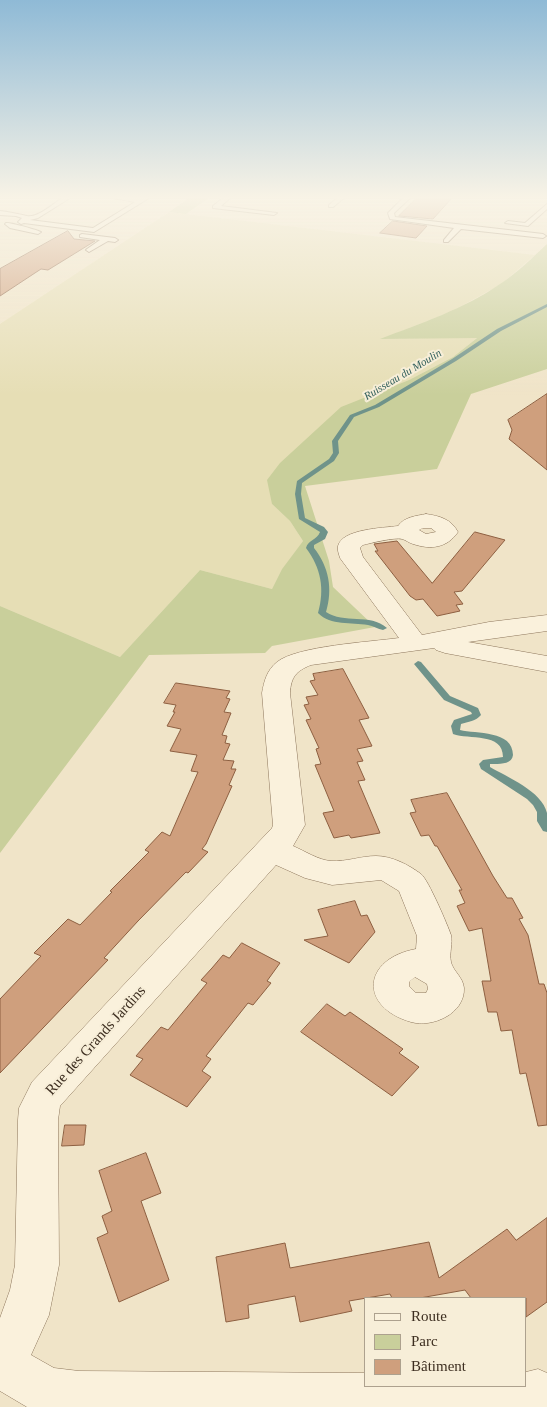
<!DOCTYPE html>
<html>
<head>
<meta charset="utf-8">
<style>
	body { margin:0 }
	#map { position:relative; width:547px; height:1407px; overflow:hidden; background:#f0e4c8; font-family:Georgia,serif }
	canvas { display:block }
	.legend { position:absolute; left:364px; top:1297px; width:162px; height:90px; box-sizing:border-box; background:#f7eed8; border:1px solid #ada18e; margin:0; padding:6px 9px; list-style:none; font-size:15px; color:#3d2e20 }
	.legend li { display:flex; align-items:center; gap:10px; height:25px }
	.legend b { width:25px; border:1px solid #ada18e }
</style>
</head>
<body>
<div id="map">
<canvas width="547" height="1407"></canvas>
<ul class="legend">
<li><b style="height:6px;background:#faf1dc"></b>Route</li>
<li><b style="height:14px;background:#c9cf9b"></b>Parc</li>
<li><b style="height:14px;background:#cf9f7d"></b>Bâtiment</li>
</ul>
</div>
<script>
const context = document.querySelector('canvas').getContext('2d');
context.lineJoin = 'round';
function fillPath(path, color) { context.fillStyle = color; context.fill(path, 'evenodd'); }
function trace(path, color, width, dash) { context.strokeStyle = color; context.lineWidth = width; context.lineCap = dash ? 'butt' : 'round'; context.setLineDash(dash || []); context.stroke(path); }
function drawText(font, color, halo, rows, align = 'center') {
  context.font = font + ' Georgia,serif'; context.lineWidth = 4; context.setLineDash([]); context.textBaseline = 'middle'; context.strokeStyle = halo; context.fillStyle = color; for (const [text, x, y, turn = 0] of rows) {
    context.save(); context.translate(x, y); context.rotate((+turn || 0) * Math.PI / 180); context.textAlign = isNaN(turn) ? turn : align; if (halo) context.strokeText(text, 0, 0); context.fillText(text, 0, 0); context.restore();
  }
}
const farmland = new Path2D(`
	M 169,212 L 535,255 L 500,285 L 452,311 L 382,339 L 478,337 L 453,357 L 409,380 L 341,408 L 272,504 L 290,521 L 303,541 L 282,569 L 272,589 L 200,570 L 120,657 L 0,606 L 0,324 Z`);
const green = new Path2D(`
	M 189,198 L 209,198 L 186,214 L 169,212 Z
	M 547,244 L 547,369 L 471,394 L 437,469 L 305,486 L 329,561 L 333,587 L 375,627 L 272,646 L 265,653 L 149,655 L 0,853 L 0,606 L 120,657 L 200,570 L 272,589 L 282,569 L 303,541 L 290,521 L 272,504 L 267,480 L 280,463 L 341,407 L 409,380 L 453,357 L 477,338 L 380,339 C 421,323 464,309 500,284 C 517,273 532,258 547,244 Z`);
const stream = new Path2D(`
	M 547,304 L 547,307 L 501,331 L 456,361 L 379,407 L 354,417 L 338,441 L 339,453 L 334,461 L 302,483 L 301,494 L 305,518 L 324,527 L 328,532 L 325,539 L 314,545 L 314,548 C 329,567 333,589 326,612 C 344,624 370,613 387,628 L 383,630 C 378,629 373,626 368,625 C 351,622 331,626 318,613 C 325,589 321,568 306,548 C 308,540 317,540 320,532 L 299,519 L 295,494 L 297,481 L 329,459 L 333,453 L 332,441 L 350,415 L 375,405 L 452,359 L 497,329 Z
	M 418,661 L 421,662 L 450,696 L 478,708 L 481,715 C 476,721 468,722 461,724 L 460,730 C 476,734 513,730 513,755 C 512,765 498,764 490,764 L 490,767 C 507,777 542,791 547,813 C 547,819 547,826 547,832 L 543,831 L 537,821 L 537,812 L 533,805 L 527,799 L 481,769 L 479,764 L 483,760 L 503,757 C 503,732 469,740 453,734 L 451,726 L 454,720 L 472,714 L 471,712 L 444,700 L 414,664 Z`);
const building = new Path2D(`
	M 417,198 L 452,198 L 433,219 L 399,216 Z
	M 393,221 L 427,226 L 416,238 L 380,233 Z
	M 68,231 L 74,239 L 95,241 L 48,270 L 41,269 L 0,296 L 0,269 Z
	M 547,394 L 547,470 L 509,439 L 512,430 L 508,420 Z
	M 475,532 L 505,540 L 462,591 L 454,592 L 463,604 L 456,605 L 460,611 L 437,616 L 423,599 L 416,600 L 410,596 L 375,551 L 378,551 L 374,544 L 397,541 L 432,583 Z
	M 343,669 L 369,718 L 359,720 L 372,746 L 357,749 L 363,761 L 357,762 L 365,780 L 358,781 L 380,833 L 351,838 L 349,835 L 334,838 L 323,813 L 334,811 L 315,765 L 321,764 L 316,749 L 319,748 L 306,720 L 311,719 L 304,705 L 309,704 L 306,697 L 318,695 L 310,681 L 315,680 L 313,674 Z
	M 176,683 L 230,691 L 226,698 L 230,699 L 224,712 L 231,713 L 222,735 L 227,736 L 225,743 L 230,744 L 223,760 L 234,761 L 231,769 L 236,769 L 229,785 L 232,786 L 206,844 L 202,849 L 208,852 L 188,873 L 186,872 L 138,921 L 104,958 L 108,960 L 0,1073 L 0,999 L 41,956 L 34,953 L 68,919 L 80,925 L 112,892 L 110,891 L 149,852 L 145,850 L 162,832 L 170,836 L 198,772 L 191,771 L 197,755 L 170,751 L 181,729 L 167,726 L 175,712 L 173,712 L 176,705 L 164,703 Z
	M 447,793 L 493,876 L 507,898 L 512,898 L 523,918 L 519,919 L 528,935 L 539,984 L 544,984 L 547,993 L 547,1125 L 538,1126 L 526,1073 L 520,1074 L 512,1030 L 501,1031 L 497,1012 L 488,1012 L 482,981 L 491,981 L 482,928 L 469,931 L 457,906 L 465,903 L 459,890 L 462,890 L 437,846 L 435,846 L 429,835 L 421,836 L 410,813 L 416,812 L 411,800 Z
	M 355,901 L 361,916 L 367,915 L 375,932 L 349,963 L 304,940 L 328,936 L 318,910 Z
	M 242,943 L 280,963 L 267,981 L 271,983 L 253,1005 L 248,1003 L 206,1056 L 211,1059 L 202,1071 L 211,1077 L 187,1107 L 130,1075 L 143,1059 L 136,1056 L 161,1027 L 168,1030 L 207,983 L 201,980 L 212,968 L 223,955 L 229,958 Z
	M 327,1004 L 345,1016 L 350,1012 L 403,1049 L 399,1053 L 419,1067 L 392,1096 L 301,1032 Z
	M 65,1125 L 86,1125 L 84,1145 L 62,1146 Z
	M 146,1153 L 161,1193 L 141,1201 L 169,1280 L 119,1302 L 97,1238 L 108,1233 L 102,1216 L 112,1211 L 99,1171 Z
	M 547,1218 L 547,1302 L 526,1317 L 526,1298 L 471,1298 L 465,1290 L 420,1298 L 392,1298 L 390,1294 L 349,1301 L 352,1311 L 300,1322 L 295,1296 L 248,1305 L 249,1318 L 226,1322 L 216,1257 L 285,1243 L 290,1268 L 429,1242 L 439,1278 L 507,1229 L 516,1240 Z`);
const service = new Path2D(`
	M 62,198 L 70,198 L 38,218 L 30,220 L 93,228 L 135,202 L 113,198 L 149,198 L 94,232 L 24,223 L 21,224 L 18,222 L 22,218 L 16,216 L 0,215 L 0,211 C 10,212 18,214 27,216 C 38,218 53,204 62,198 Z
	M 223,198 L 230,198 L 221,206 L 277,213 L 274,215 L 213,208 L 213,206 Z
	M 337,198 L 344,198 L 333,207 L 329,207 L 329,205 Z
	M 403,198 L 410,198 L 394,213 L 395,217 L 543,234 L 546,236 L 543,238 L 461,229 L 448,242 L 444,242 L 444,240 L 454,228 L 390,219 L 388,213 Z
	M 547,204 L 547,209 L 528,226 L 505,223 L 508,221 L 525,223 Z
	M 6,223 C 9,222 38,230 41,232 L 38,234 L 10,228 L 5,224 Z
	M 82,234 L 115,238 L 118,240 L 115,242 L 108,241 L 89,252 L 86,250 L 87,249 L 100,240 L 80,237 L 80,235 Z`);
const minor = new Path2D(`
	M 426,514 C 440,516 451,519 458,532 C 447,548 431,550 413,544 C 409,543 406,540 402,539 C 395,537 371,543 363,545 L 360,548 L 363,557 L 422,635 L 489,622 L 547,615 L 547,631 L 468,642 L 547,656 L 547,672 L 445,653 L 436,650 L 434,648 L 311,665 C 296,671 291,677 290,693 L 305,825 L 293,846 C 305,851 318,860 331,861 C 346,862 361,856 376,856 C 392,856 409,865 421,874 C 428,879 448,926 451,935 C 453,943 449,953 451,962 C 453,971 463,977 464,988 C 465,1014 432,1028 411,1022 C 359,1007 362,959 416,949 L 417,936 L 399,891 L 381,880 L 332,885 L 305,878 L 276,865 L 60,1106 L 58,1120 L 59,1265 L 49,1315 L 31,1355 L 54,1368 L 79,1371 L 366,1373 L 366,1386 L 526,1386 L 526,1372 L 538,1369 L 547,1373 L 547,1407 L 27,1407 L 0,1391 L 0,1318 L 10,1290 L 15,1265 L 18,1120 L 19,1108 L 32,1082 L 272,828 L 273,825 L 262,693 C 264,681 267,670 277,662 C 297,646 370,642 399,638 L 340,558 C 339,554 337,550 338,546 C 342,529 383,528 398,526 C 404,517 416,516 426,514 ZM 423,528 L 431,528 L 436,532 L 426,534 L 419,530 ZM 415,977 L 427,984 L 428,989 L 426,993 L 416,993 L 409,986 L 409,982 Z`);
const farWaternames = [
	["Ruisseau du Moulin",403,375,-31]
];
const nearStreetnames = [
	["Rue des Grands Jardins",96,1041,-48]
];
fillPath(farmland, '#e6deb5');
fillPath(green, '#c9cf9b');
fillPath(stream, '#6f938a');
fillPath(building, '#cf9f7d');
trace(building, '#8d5f41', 1);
trace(service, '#8d765c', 2);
trace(minor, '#8d765c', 1);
fillPath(service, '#faf1dc');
fillPath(minor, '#faf1dc');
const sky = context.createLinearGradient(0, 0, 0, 395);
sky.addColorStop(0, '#8fbad6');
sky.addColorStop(0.5, '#f8f3e6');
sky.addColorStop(1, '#f8f3e600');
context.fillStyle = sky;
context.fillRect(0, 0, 547, 395);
drawText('italic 11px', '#2f5d5a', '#f7eed8', farWaternames);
drawText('15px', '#3d2e20', '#f7eed8', nearStreetnames);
</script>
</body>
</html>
